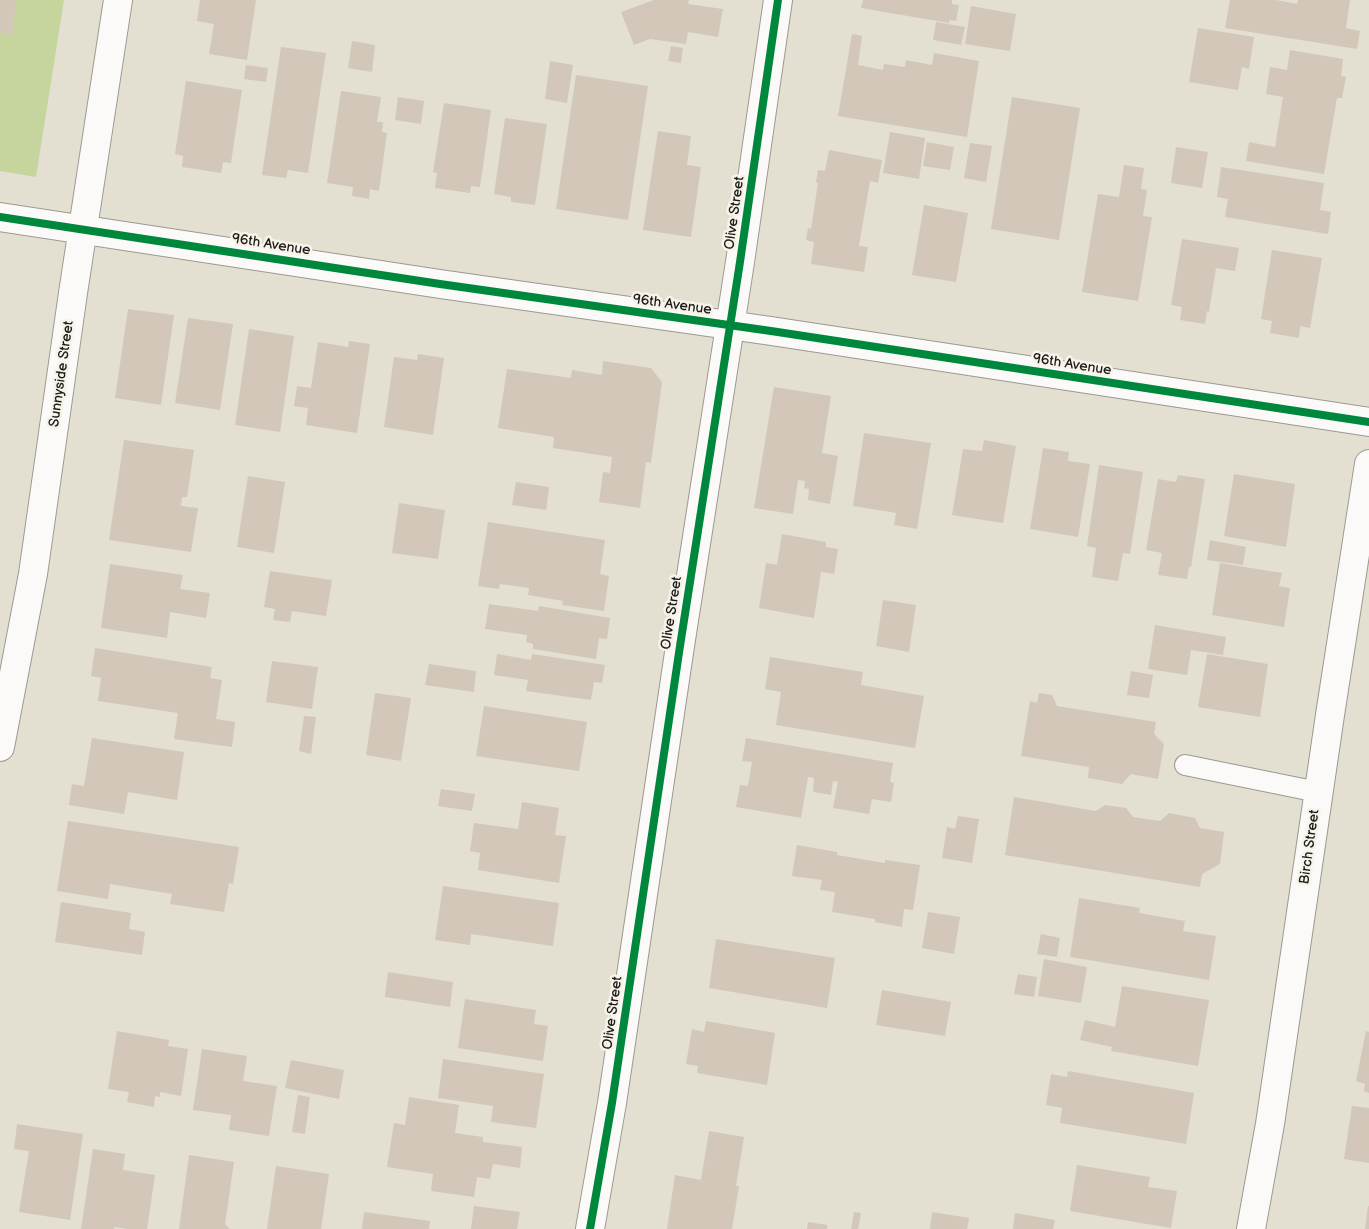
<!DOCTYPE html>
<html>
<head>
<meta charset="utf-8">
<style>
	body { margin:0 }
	canvas { display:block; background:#e3e0d1 }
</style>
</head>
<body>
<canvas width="1369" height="1229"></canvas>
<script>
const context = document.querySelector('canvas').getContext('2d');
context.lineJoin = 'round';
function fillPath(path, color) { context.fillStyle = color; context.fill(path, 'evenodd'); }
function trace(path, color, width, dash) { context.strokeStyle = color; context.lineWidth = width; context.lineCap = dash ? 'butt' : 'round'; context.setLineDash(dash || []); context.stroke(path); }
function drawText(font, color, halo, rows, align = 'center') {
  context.font = font + ' "Balsamiq Sans",sans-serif'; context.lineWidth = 5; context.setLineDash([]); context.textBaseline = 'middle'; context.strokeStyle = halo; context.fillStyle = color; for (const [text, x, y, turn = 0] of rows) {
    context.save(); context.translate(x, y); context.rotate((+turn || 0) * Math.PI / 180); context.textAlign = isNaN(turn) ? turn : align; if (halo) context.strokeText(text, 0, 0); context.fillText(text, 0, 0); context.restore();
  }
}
const green = new Path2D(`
	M 0,0 L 64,0 L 36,177 L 0,171 Z`);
const building = new Path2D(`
	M 0,0 L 17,0 L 12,35 L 0,34 Z
	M 200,0 L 256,0 L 247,60 L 209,54 L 214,24 L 197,21 Z
	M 654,0 L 689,0 L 688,4 L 723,9 L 718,37 L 688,32 L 686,44 L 650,39 L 634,45 L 621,12 Z
	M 863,0 L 952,0 L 952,4 L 959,5 L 956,21 L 949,20 L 949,23 L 861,8 Z
	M 1230,0 L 1276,0 L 1297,4 L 1298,0 L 1350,0 L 1346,28 L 1360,31 L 1357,49 L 1225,28 Z
	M 971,6 L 1016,14 L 1010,51 L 965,44 Z
	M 936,22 L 965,27 L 961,45 L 933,40 Z
	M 1198,28 L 1254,37 L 1249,69 L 1242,67 L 1238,90 L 1189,82 Z
	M 852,34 L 862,36 L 858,65 L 883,70 L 884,64 L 905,67 L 906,60 L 932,65 L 934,53 L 979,61 L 967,137 L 838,116 Z
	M 352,41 L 375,45 L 372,72 L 348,68 Z
	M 671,46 L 683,48 L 681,63 L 668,61 Z
	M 281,47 L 326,53 L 308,173 L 288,170 L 286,178 L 262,175 Z
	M 1290,50 L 1343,59 L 1341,76 L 1346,77 L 1342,98 L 1337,98 L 1324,174 L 1246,161 L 1249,142 L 1275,147 L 1283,97 L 1266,94 L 1270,67 L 1287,70 Z
	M 550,61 L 573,65 L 567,103 L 545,99 Z
	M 246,65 L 268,68 L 266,82 L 244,79 Z
	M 576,75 L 648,86 L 628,220 L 556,209 Z
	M 186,81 L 242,90 L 231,163 L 223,162 L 221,173 L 182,167 L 183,156 L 175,154 Z
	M 341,91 L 381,97 L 377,122 L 383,122 L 382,132 L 387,133 L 379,191 L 370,189 L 369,199 L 352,196 L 353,187 L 327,183 Z
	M 398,97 L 424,101 L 421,124 L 395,120 Z
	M 1012,97 L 1080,108 L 1059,240 L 991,229 Z
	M 444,103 L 491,110 L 480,187 L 471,186 L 470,193 L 435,188 L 437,173 L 433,172 Z
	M 505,118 L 547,124 L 535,205 L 511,202 L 511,197 L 494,194 Z
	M 658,131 L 691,136 L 687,165 L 701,167 L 691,237 L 643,230 Z
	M 890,132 L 925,138 L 919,179 L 883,173 Z
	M 927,142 L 954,147 L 950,170 L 923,166 Z
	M 970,143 L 992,146 L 986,182 L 964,178 Z
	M 1176,147 L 1208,152 L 1202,188 L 1171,183 Z
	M 829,150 L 882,160 L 878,183 L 870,181 L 859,246 L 868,247 L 864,272 L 811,264 L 814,242 L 806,240 L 808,228 L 811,229 L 818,183 L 816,182 L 818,170 L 825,171 Z
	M 1124,165 L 1144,168 L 1141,189 L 1147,190 L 1143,216 L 1152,217 L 1138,301 L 1082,292 L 1098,194 L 1119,197 Z
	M 1221,167 L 1324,183 L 1320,210 L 1331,212 L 1328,234 L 1225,217 L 1228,199 L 1217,197 Z
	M 924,205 L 968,213 L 956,282 L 912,275 Z
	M 1182,239 L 1239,248 L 1235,271 L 1216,268 L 1209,312 L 1207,311 L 1205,324 L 1180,320 L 1182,307 L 1171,305 Z
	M 1272,250 L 1322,258 L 1310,328 L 1300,326 L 1299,338 L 1270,333 L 1272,321 L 1261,319 Z
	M 128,309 L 174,315 L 161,405 L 115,398 Z
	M 188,318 L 233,324 L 220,410 L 175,403 Z
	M 249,329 L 294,336 L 280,432 L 235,425 Z
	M 349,341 L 370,344 L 357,433 L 306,425 L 308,408 L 294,406 L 297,386 L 311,388 L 318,342 L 348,347 Z
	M 418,354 L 444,358 L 433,435 L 384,427 L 394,357 L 417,360 Z
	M 603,361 L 651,368 L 662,382 L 651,463 L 646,462 L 640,508 L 599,502 L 603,472 L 610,473 L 612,457 L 553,448 L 554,437 L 498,428 L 507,369 L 571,378 L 572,370 L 602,375 Z
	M 774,387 L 831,396 L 822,453 L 838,456 L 830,504 L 808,500 L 809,489 L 804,488 L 805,481 L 798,480 L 793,514 L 754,508 Z
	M 864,433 L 931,443 L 917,529 L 894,525 L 896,513 L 853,506 Z
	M 124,440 L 194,450 L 187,497 L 182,497 L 181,506 L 198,508 L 191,552 L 109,540 Z
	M 984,440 L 1016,446 L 1003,523 L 952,515 L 963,449 L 982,451 Z
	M 1043,448 L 1069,452 L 1068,461 L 1090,464 L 1078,537 L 1030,529 Z
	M 1099,465 L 1143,472 L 1130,554 L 1123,553 L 1118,581 L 1092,577 L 1096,548 L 1087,546 Z
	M 1234,474 L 1295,484 L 1286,547 L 1224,536 Z
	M 1178,475 L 1205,479 L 1191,567 L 1189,567 L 1187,579 L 1158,575 L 1162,553 L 1146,550 L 1158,479 L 1176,482 Z
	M 248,476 L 285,482 L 274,553 L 237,547 Z
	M 516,482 L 549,487 L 546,510 L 512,505 Z
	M 399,503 L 445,510 L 438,559 L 392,553 Z
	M 488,522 L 605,540 L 600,574 L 609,576 L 604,611 L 562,605 L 563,601 L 528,595 L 529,588 L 500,584 L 499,589 L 478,586 Z
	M 782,534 L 826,542 L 826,547 L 838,549 L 834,574 L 821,572 L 814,618 L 759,608 L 766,563 L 777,565 Z
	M 1210,540 L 1246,547 L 1243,565 L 1207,560 Z
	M 1220,563 L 1282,573 L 1279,586 L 1290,588 L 1284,627 L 1212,615 Z
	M 110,564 L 183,575 L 180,589 L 210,593 L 206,618 L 170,612 L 167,638 L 101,628 Z
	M 270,571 L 332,580 L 326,616 L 292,611 L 290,622 L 273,620 L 275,609 L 264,607 Z
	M 883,600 L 916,605 L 909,652 L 876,646 Z
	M 489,604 L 538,611 L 539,606 L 610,618 L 607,639 L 599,638 L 596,659 L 533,649 L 533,644 L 526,642 L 527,635 L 485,629 Z
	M 1155,625 L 1226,637 L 1223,655 L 1191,650 L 1187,675 L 1148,669 Z
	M 95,648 L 212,667 L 210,678 L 222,680 L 216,719 L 235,722 L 232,747 L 174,739 L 178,713 L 98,701 L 101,678 L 91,676 Z
	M 497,654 L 531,660 L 532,654 L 605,665 L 602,683 L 594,682 L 591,700 L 526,691 L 528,680 L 494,675 Z
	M 1207,654 L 1268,664 L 1260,717 L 1198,707 Z
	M 770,657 L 863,672 L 861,685 L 924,696 L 915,748 L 776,725 L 781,692 L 765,689 Z
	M 272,661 L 318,667 L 312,709 L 266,702 Z
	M 429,664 L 476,671 L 474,692 L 425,685 Z
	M 1131,671 L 1153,675 L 1149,698 L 1127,695 Z
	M 375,693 L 411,698 L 401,761 L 366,755 Z
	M 1039,693 L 1052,695 L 1057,706 L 1156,722 L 1154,734 L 1164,744 L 1158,779 L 1131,774 L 1122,784 L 1088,778 L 1089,767 L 1021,756 L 1030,701 L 1037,703 Z
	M 484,706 L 587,722 L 579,771 L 476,756 Z
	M 304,716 L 316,717 L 311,754 L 299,751 Z
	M 92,738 L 184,752 L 177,800 L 128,792 L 124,814 L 69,805 L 72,784 L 84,786 Z
	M 746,738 L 893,763 L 890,782 L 894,783 L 891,802 L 872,799 L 869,814 L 833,808 L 838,782 L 833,781 L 831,795 L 813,792 L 814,778 L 808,777 L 801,818 L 736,807 L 740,785 L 748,786 L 752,762 L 742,761 Z
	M 441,789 L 475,794 L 472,811 L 438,806 Z
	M 1014,797 L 1096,811 L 1105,805 L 1126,808 L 1133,817 L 1160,821 L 1169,813 L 1195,818 L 1200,828 L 1224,832 L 1220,864 L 1202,874 L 1200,887 L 1005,855 Z
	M 522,802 L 559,808 L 555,835 L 566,836 L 559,883 L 478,870 L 480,853 L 470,851 L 474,823 L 518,829 Z
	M 958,816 L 979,819 L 972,863 L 942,858 L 947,827 L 955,829 Z
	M 68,821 L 239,847 L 233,884 L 229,883 L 224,912 L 170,904 L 172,894 L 110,884 L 108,899 L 57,891 Z
	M 797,845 L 837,852 L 837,855 L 885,863 L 885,860 L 920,865 L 913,910 L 904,909 L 902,927 L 875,922 L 875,919 L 832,912 L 835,892 L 820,890 L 822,880 L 792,876 Z
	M 443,886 L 559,903 L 553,946 L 471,934 L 470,945 L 435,940 Z
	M 1079,898 L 1140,908 L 1139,913 L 1185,921 L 1183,931 L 1216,936 L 1209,980 L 1070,957 Z
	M 61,902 L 131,913 L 129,929 L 145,932 L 142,955 L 55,942 Z
	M 928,912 L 960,917 L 954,954 L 922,948 Z
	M 1041,934 L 1060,938 L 1057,957 L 1037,954 Z
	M 716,939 L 835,958 L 827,1008 L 709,988 Z
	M 1044,959 L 1087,967 L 1081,1003 L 1038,996 Z
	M 388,972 L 453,982 L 450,1007 L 385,997 Z
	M 1018,974 L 1037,977 L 1034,997 L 1014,994 Z
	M 1122,986 L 1209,1000 L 1198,1066 L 1111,1051 L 1112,1047 L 1080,1040 L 1085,1020 L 1115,1027 Z
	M 882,990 L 951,1002 L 945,1036 L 876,1025 Z
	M 465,999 L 536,1010 L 534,1024 L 548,1026 L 543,1061 L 458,1048 Z
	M 706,1021 L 775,1033 L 767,1085 L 697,1073 L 698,1066 L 686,1064 L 692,1029 L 704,1032 Z
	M 117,1031 L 169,1040 L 168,1046 L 188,1049 L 181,1096 L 160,1092 L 160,1097 L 155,1096 L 154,1107 L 127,1102 L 129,1092 L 108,1089 Z
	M 1366,1031 L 1369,1032 L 1369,1093 L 1364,1091 L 1365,1084 L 1356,1081 Z
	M 202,1049 L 247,1056 L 243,1081 L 277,1086 L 269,1136 L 229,1130 L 231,1115 L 193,1110 Z
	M 443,1059 L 544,1074 L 536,1128 L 491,1122 L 493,1106 L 438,1098 Z
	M 291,1060 L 344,1070 L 339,1099 L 285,1088 Z
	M 1068,1071 L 1194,1093 L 1186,1144 L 1060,1123 L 1062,1108 L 1046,1105 L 1051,1074 L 1067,1077 Z
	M 298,1095 L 310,1097 L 305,1134 L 292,1132 Z
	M 409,1097 L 459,1105 L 455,1133 L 483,1137 L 483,1142 L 522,1147 L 520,1168 L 493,1164 L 490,1179 L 477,1177 L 474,1197 L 431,1191 L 433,1174 L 387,1167 L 394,1123 L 405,1125 Z
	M 1352,1106 L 1369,1108 L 1369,1163 L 1344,1159 Z
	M 17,1124 L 83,1134 L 70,1220 L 19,1212 L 29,1151 L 14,1149 Z
	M 709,1131 L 744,1137 L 736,1186 L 739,1186 L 732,1229 L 667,1229 L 675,1175 L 701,1180 Z
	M 93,1149 L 125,1154 L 123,1170 L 155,1175 L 147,1229 L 127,1229 L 115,1227 L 114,1229 L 81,1229 Z
	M 189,1155 L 234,1162 L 225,1224 L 230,1229 L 179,1229 Z
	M 1077,1165 L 1150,1177 L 1148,1187 L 1177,1191 L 1171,1228 L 1070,1211 Z
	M 276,1166 L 329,1174 L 321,1229 L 267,1229 Z
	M 474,1206 L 520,1212 L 517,1229 L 471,1229 Z
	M 1368,1206 L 1369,1206 L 1369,1229 L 1365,1229 Z
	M 364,1212 L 430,1221 L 429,1229 L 362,1229 Z
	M 854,1212 L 861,1213 L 858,1229 L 851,1229 Z
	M 932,1212 L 969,1218 L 967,1229 L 930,1229 Z
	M 1015,1213 L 1055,1220 L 1053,1229 L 1013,1229 Z
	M 808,1222 L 827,1225 L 827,1229 L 807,1229 Z`);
const lane = new Path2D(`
	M 1185,765 L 1318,792`);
const street = new Path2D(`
	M 0,217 L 440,284 L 771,331 L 1369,422
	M 0,747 L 33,574 L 73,293 L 118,0
	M 590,1229 L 612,1103 L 680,646 L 740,262 L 778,0
	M 1251,1229 L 1270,1124 L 1330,715 L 1369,464`);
const cycleway = new Path2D(`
	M 0,217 L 440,284 L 771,331 L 1369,422
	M 590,1229 L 612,1103 L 680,646 L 740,262 L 778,0`);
const streetNames = [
	["Olive Street",735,213,-82],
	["96th Avenue",271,245,9],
	["96th Avenue",672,305,8],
	["96th Avenue",1072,365,9],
	["Sunnyside Street",62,374,-82],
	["Olive Street",672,613,-81],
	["Birch Street",1310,847,-82],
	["Olive Street",613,1013,-82]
];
fillPath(green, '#c6d59e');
fillPath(building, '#d2c7b9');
trace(lane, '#9b9a91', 22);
trace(street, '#9b9a91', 30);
trace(lane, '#fbfaf8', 20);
trace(street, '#fbfaf8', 28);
trace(cycleway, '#00873e', 8);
drawText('14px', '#1c1c1c', '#f7f3e8', streetNames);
</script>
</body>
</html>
